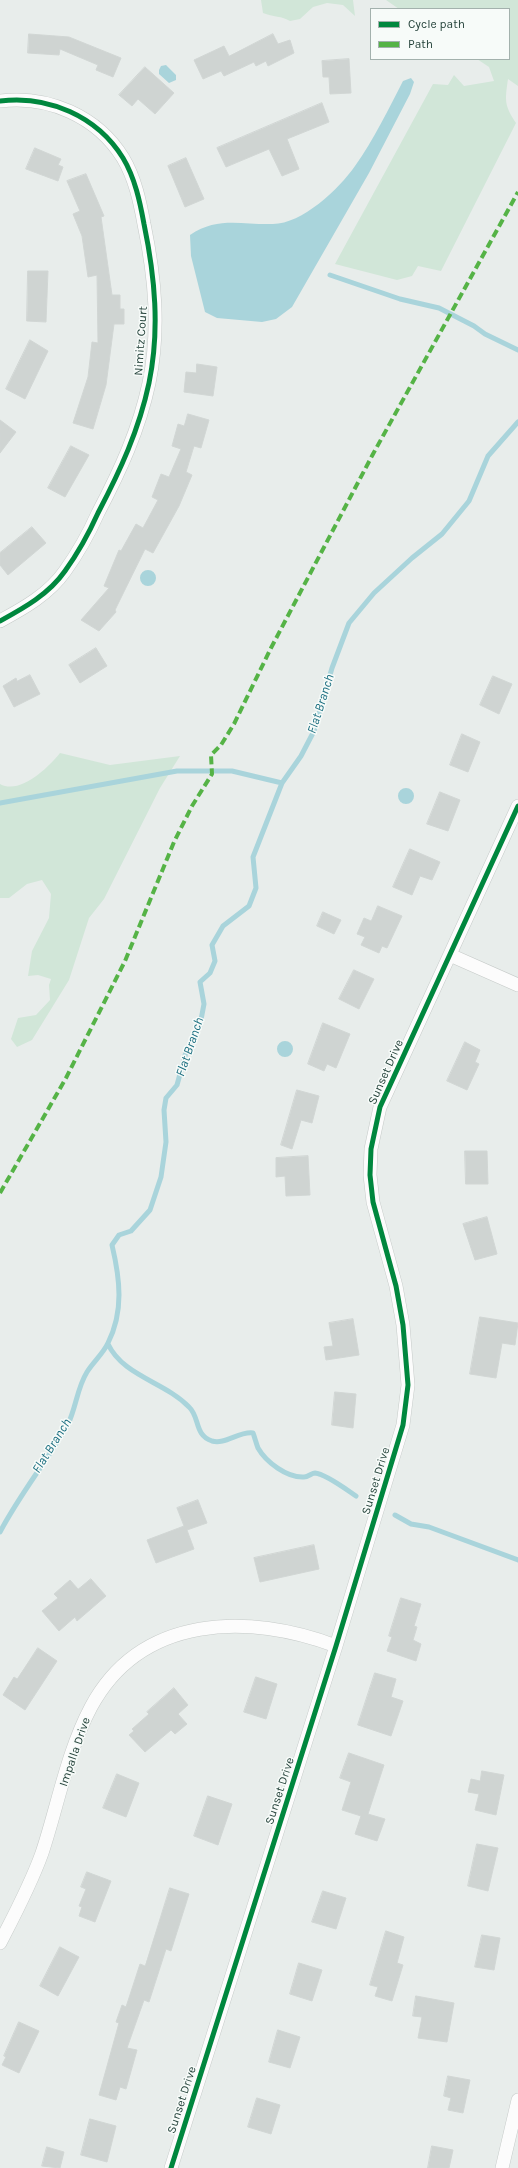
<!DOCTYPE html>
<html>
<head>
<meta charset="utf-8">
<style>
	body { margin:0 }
	#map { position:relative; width:518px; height:2168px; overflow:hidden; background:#e8edeb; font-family:Karla,sans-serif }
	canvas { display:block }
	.legend { position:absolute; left:370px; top:8px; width:140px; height:52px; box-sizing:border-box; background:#f7fbf9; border:1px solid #a3b1ad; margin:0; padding:5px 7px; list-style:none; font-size:12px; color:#24423a }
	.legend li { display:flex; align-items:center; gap:8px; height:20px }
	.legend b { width:20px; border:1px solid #a3b1ad }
</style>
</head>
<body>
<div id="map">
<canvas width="518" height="2168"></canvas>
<ul class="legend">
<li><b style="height:5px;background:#00873e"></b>Cycle path</li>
<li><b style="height:5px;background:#55b346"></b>Path</li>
</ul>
</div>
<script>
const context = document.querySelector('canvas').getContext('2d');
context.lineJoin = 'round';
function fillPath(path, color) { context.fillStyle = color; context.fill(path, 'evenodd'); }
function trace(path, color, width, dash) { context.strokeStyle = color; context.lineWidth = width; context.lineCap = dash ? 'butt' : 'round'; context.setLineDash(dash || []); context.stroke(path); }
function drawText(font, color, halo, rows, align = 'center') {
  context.font = font + ' Karla,sans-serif'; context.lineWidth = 3; context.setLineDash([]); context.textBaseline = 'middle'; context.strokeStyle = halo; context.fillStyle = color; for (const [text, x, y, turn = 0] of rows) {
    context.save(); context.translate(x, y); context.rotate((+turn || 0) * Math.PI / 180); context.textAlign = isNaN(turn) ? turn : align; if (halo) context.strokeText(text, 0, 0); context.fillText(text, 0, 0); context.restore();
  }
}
const green = new Path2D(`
	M 261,0 L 353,0 L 355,16 L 343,5 L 327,3 L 313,7 L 300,19 L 290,21 C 282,16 273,17 263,13 Z
	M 386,0 L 518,0 L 518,86 L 508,79 C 505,100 504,105 516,123 L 441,271 L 418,266 L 412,276 L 397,280 L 335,264 L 433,84 L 448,85 L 454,75 L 464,86 L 494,81 L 489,67 L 477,59 L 509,59 L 509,9 L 399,9 Z
	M 60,753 L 110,765 L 180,756 L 160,788 L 104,899 L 89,918 L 69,980 L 32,1040 L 17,1047 L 11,1039 L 18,1018 L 36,1015 L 50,1000 L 49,985 L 51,979 L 38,975 L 28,976 L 32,951 L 49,918 L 51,894 L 42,880 L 27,884 L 9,898 L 0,898 L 0,784 C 20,795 48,768 60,753 Z`);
const water = new Path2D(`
	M 166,65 L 176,75 L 176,80 L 169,83 L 159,74 L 159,70 L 161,66 Z
	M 411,78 L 414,82 L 410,94 L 369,173 L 292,307 L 276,319 L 262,322 L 217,318 L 205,312 L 191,256 L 190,235 C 218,216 242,225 273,224 C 302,224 339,189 355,166 C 373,141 389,108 403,81 Z
	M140 578a8 8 0 1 1 16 0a8 8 0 1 1-16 0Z
	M398 796a8 8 0 1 1 16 0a8 8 0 1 1-16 0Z
	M277 1049a8 8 0 1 1 16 0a8 8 0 1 1-16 0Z`);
const stream = new Path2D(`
	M 330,275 L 400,299 L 439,308 L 474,326 L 485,334 L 518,350
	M 0,803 L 177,771 L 232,771 L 282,783
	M 108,1344 C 123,1376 165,1382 189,1407 C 200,1417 194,1435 212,1441 C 225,1445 239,1431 253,1433 C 255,1438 256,1443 258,1448 C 266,1462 287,1478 304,1477 C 308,1477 312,1473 315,1473 C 326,1474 347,1490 356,1496
	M 395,1515 L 411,1524 L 429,1527 L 518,1560
	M 0,1532 C 20,1494 47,1461 68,1424 C 76,1408 77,1388 87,1372 C 93,1362 103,1354 108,1343 C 124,1311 120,1279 112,1245 L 119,1235 L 131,1231 L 150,1210 L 161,1177 L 166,1142 L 164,1110 L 166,1098 L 177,1085 L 186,1052 L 200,1025 L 204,1004 L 200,982 L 210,973 L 215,961 L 212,945 L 223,926 L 249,906 L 256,888 L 253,857 L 282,783 L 301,756 L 314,731 L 332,668 L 349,623 L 374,593 L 412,558 L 442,534 L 469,501 L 488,456 L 518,422`);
const building = new Path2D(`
	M 29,34 L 69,37 L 121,58 L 113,77 L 96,70 L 98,65 L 60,49 L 59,55 L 28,53 Z
	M 273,34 L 278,44 L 290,40 L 294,53 L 268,66 L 266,61 L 256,66 L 254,62 L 224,76 L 221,71 L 203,79 L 194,60 L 224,46 L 229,56 Z
	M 349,59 L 351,93 L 330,94 L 329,77 L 323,77 L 322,61 Z
	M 145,67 L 174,93 L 155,114 L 138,99 L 132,106 L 119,95 Z
	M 322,103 L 329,122 L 287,139 L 299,169 L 282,176 L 269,149 L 226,167 L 217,148 Z
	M 35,148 L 61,159 L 58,165 L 63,167 L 58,181 L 26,169 Z
	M 186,158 L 204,199 L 185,207 L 168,166 Z
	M 86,174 L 104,216 L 101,217 L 112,295 L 120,295 L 120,309 L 124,309 L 124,324 L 114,324 L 106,385 L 93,429 L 73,423 L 88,377 L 92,342 L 98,343 L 97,275 L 88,277 L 82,236 L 73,214 L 80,211 L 67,181 Z
	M 28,271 L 48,271 L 46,322 L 27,321 Z
	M 30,340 L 48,351 L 25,399 L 6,389 Z
	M 197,364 L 217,367 L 213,396 L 184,392 L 186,372 L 196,373 Z
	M 188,414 L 209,420 L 201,448 L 194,446 L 186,472 L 192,475 L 179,506 L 153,553 L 145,549 L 115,610 L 116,612 L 99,631 L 81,620 L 109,588 L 104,586 L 119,550 L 121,551 L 136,524 L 143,528 L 158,500 L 152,497 L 161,474 L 169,477 L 181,449 L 172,446 L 178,424 L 184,426 Z
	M 0,420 L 16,432 L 0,453 Z
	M 71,446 L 89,455 L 65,497 L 48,488 Z
	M 32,527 L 46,543 L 8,575 L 0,565 L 0,553 Z
	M 96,648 L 107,666 L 80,683 L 69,665 Z
	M 30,675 L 40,694 L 14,707 L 3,686 L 16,678 L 17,681 Z
	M 493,676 L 512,684 L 499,714 L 480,705 Z
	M 462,734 L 480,742 L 468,772 L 450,765 Z
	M 440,792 L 460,800 L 448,831 L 427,824 Z
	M 410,849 L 440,862 L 432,880 L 420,876 L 412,895 L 393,887 Z
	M 378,906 L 402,916 L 387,948 L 382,946 L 379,953 L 361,945 L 365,937 L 357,934 L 364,918 L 371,921 Z
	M 323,912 L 341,920 L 334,934 L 317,926 Z
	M 354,970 L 374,979 L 359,1009 L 339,999 Z
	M 323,1023 L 350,1034 L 336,1068 L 327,1064 L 324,1071 L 308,1064 Z
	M 465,1042 L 480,1050 L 475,1062 L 479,1064 L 467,1090 L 447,1081 Z
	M 297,1090 L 319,1096 L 312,1123 L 301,1120 L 292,1149 L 281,1145 Z
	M 465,1151 L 487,1151 L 488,1184 L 466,1184 Z
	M 308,1156 L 310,1195 L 286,1196 L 285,1176 L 276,1177 L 276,1158 Z
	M 487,1217 L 497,1254 L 475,1260 L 463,1224 Z
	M 480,1317 L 518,1323 L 515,1345 L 502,1343 L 496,1378 L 470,1374 Z
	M 353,1319 L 359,1355 L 326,1360 L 324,1347 L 333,1346 L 329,1323 Z
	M 335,1392 L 356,1394 L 353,1428 L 332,1425 Z
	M 198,1500 L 207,1523 L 187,1530 L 194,1549 L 156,1563 L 147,1540 L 184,1526 L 177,1508 Z
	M 314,1545 L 319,1569 L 260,1582 L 254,1558 Z
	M 91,1579 L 106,1596 L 77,1621 L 75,1617 L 59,1631 L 42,1611 L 58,1598 L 54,1594 L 70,1580 L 78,1589 Z
	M 401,1598 L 421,1604 L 414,1626 L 417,1627 L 413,1640 L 421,1644 L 416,1661 L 387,1651 L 392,1637 L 389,1636 Z
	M 38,1648 L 57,1661 L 25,1710 L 3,1695 L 14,1677 L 17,1679 Z
	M 375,1673 L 396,1679 L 391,1697 L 403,1701 L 391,1736 L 358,1725 Z
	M 256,1677 L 277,1684 L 266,1719 L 244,1712 Z
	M 174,1688 L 188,1705 L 178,1714 L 187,1724 L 175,1734 L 171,1730 L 145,1752 L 129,1735 L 134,1731 L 132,1729 L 149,1714 L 147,1712 Z
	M 349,1753 L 384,1765 L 368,1814 L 385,1819 L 377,1841 L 355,1834 L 361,1816 L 342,1810 L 351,1782 L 340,1778 Z
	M 482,1771 L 504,1775 L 496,1815 L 475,1810 L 479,1794 L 468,1792 L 471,1779 L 480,1781 Z
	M 117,1774 L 139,1783 L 126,1817 L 103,1808 Z
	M 208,1796 L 232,1804 L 218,1845 L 194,1836 Z
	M 477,1844 L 498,1848 L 488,1891 L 468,1886 Z
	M 87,1872 L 111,1881 L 95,1922 L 79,1916 L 82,1907 L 79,1906 L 86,1889 L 81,1887 Z
	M 170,1888 L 189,1894 L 171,1951 L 166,1949 L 149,2002 L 144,2000 L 127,2048 L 137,2050 L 126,2089 L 120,2087 L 116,2100 L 99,2095 L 119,2023 L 116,2022 L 122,2005 L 126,2007 L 140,1964 L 145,1966 Z
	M 323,1891 L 346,1898 L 336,1929 L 312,1922 Z
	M 386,1931 L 404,1937 L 397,1963 L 403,1965 L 392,2001 L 375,1996 L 378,1987 L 370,1985 Z
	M 482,1935 L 500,1938 L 494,1970 L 475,1967 Z
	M 60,1947 L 79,1957 L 58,1996 L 40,1986 Z
	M 299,1963 L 322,1970 L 312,2001 L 290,1994 Z
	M 416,1996 L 454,2003 L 447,2042 L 418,2038 L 422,2017 L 413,2016 Z
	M 19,2022 L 39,2031 L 19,2073 L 2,2065 L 6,2057 L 4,2056 Z
	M 278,2030 L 300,2037 L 290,2068 L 269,2062 Z
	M 448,2076 L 470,2080 L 463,2113 L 448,2110 L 451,2098 L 444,2096 Z
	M 257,2098 L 280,2105 L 271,2134 L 248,2127 Z
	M 90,2119 L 116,2126 L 107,2162 L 81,2155 Z
	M 432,2146 L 453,2150 L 449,2168 L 428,2168 Z
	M 47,2147 L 64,2152 L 60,2168 L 42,2166 Z`);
const minor = new Path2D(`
	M 0,101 C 48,95 97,116 123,158 C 135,178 140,202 144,224 C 155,277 160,330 149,383 C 139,430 120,471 98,513 C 89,533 78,553 65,571 C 49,594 24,608 0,621
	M 450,955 L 518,985
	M 0,1943 C 15,1914 31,1884 42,1853 C 58,1805 67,1752 91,1707 C 141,1614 249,1613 336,1646
	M 171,2168 L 336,1646 L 403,1425 L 408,1385 L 403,1325 L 396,1286 L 373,1202 L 370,1175 L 371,1149 L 380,1107 L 518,806
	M 502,2168 L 518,2100`);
const quiet = new Path2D(`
	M 0,1193 L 66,1078 L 125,961 L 174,842 L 192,806 L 212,774 L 211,755 L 221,745 L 234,724 L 271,648 L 373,454 L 518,192`);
const cycleway = new Path2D(`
	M 0,101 C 48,95 97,116 123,158 C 135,178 140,202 144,224 C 155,277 160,330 149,383 C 139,430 120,471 98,513 C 89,533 78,553 65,571 C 49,594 24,608 0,621
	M 171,2168 L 336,1646 L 403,1425 L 408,1385 L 403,1325 L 396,1286 L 373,1202 L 370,1175 L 371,1149 L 380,1107 L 518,806`);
const streetNames = [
	["Nimitz Court",141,341,-86],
	["Sunset Drive",386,1072,-66],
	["Sunset Drive",376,1481,-73],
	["Impalla Drive",75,1752,-71],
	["Sunset Drive",280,1791,-72],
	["Sunset Drive",182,2100,-72]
];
const waterNames = [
	["Flat Branch",321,704,-72],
	["Flat Branch",190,1047,-71],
	["Flat Branch",52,1446,-58]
];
fillPath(green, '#d1e6d8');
fillPath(water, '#a9d4db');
trace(stream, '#a9d4db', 5);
fillPath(building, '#cfd4d2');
trace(building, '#d1d6d4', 1);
trace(minor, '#c5cac8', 14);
trace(minor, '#fcfcfc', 13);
trace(quiet, '#55b346', 4, [8, 4]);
trace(cycleway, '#00873e', 5);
drawText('12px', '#24423a', '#f7fbf9', streetNames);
drawText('italic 13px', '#1c6f80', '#f7fbf9', waterNames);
</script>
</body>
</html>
